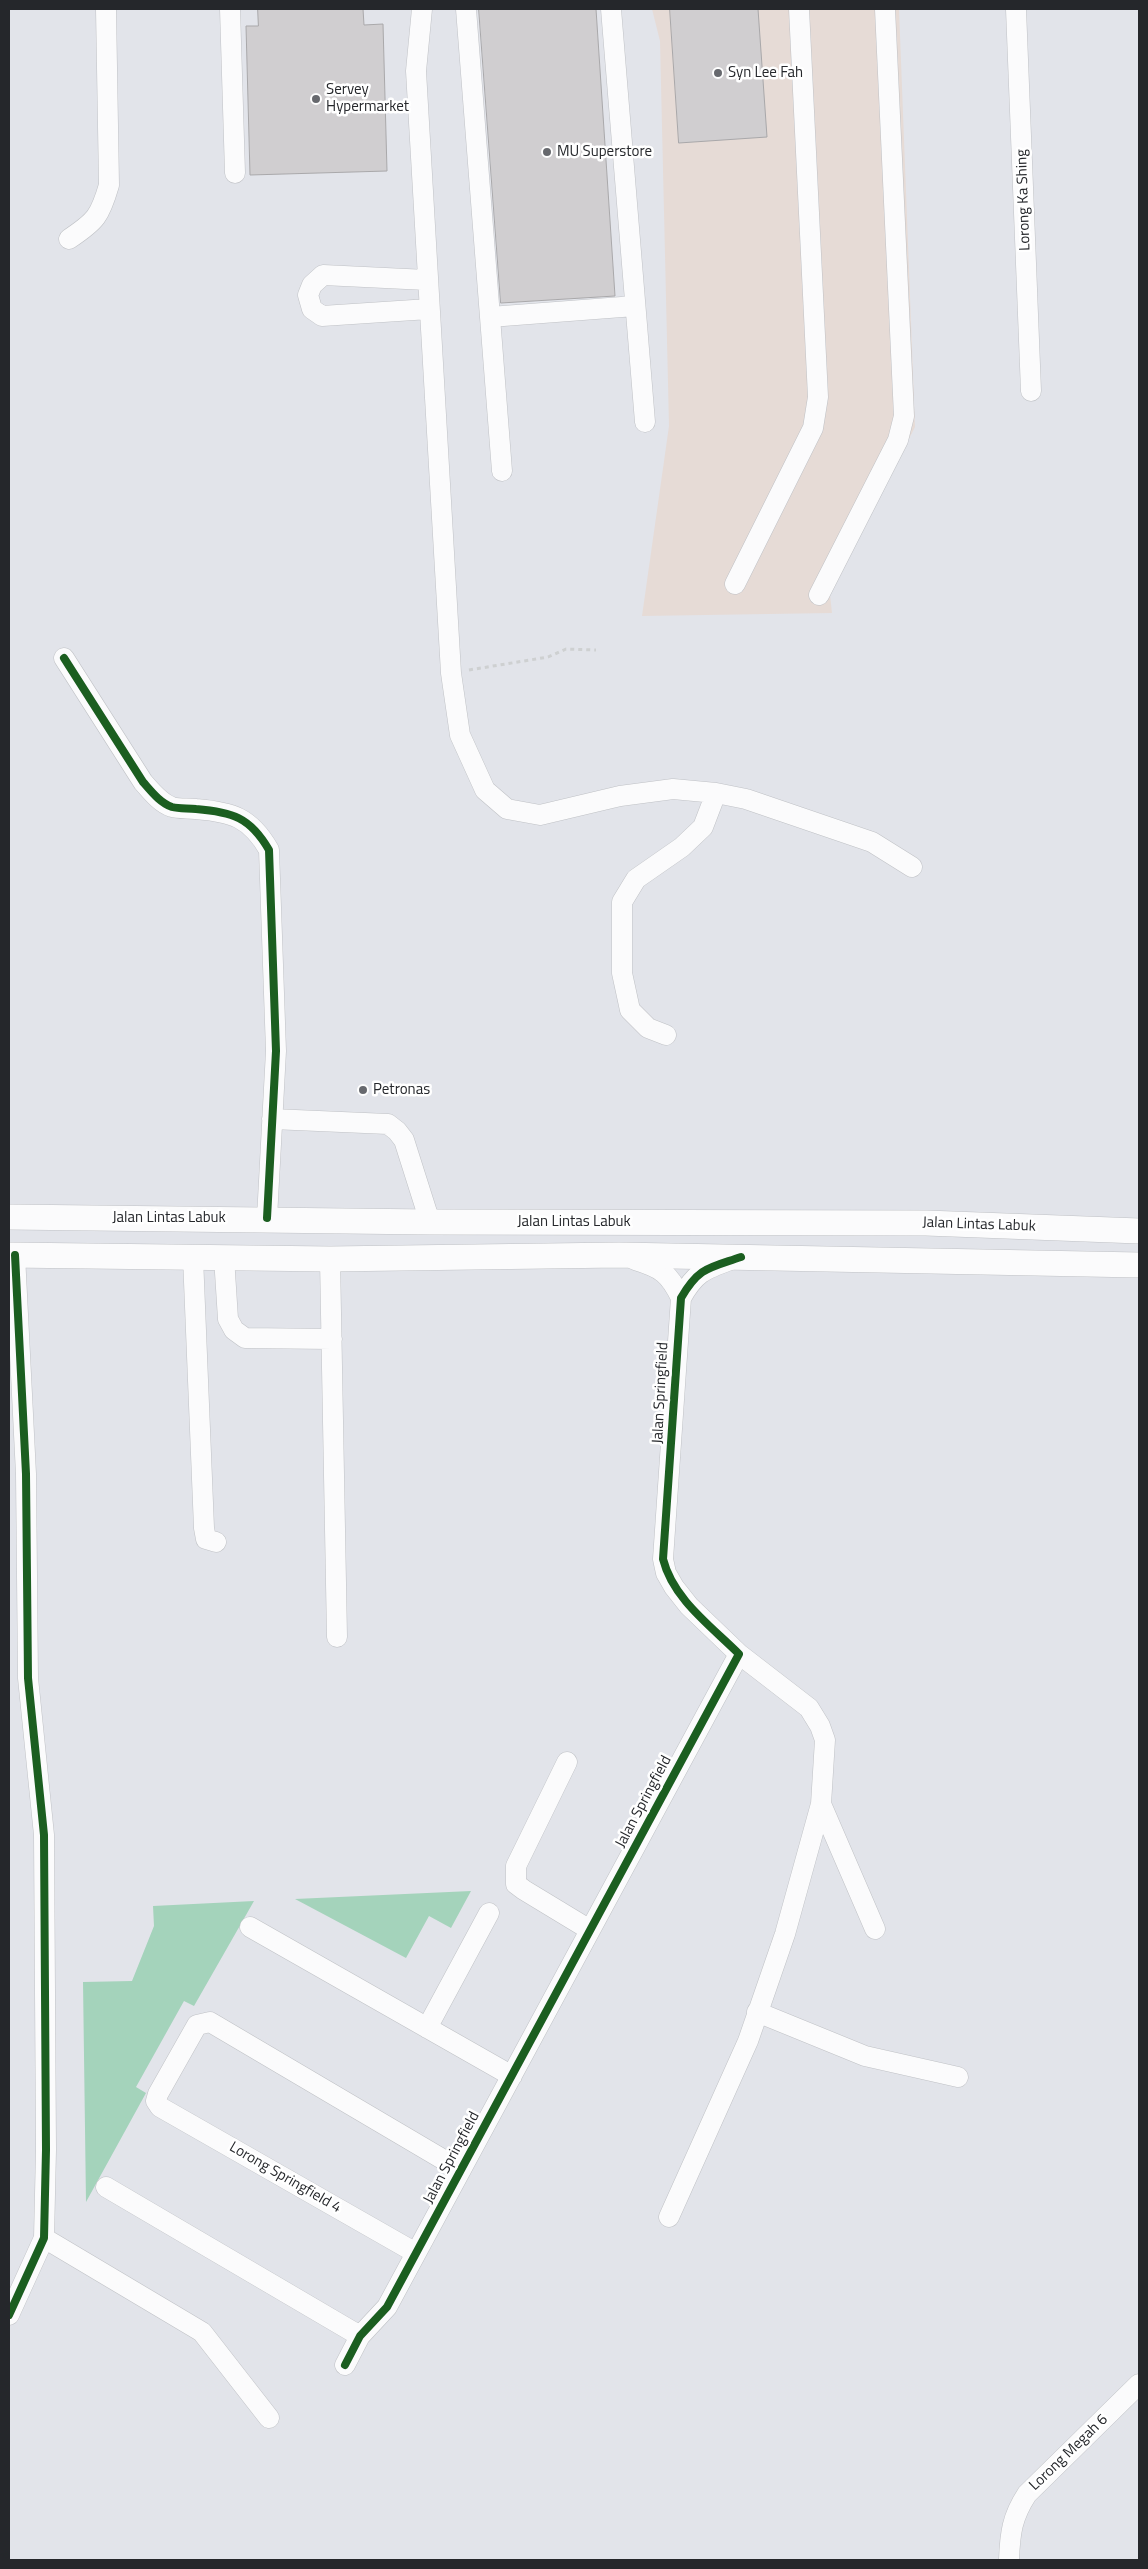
<!DOCTYPE html>
<html>
<head>
<meta charset="utf-8">
<style>
	body { margin:0 }
	#map { position:relative; width:1148px; height:2569px; overflow:hidden; background:#e2e4ea; font-family:"Titillium Web",sans-serif }
	canvas { display:block }
	.frame { position:absolute; inset:0; border:10px solid #25272b; pointer-events:none }
</style>
</head>
<body>
<div id="map">
<canvas width="1148" height="2569"></canvas>
<div class="frame"></div>
</div>
<script>
const context = document.querySelector('canvas').getContext('2d');
context.lineJoin = 'round';
function fillPath(path, color) { context.fillStyle = color; context.fill(path, 'evenodd'); }
function trace(path, color, width, dash) { context.strokeStyle = color; context.lineWidth = width; context.lineCap = dash ? 'butt' : 'round'; context.setLineDash(dash || []); context.stroke(path); }
function drawText(font, color, halo, rows, align = 'center') {
  context.font = font + ' "Titillium Web",sans-serif'; context.lineWidth = 5; context.setLineDash([]); context.textBaseline = 'middle'; context.strokeStyle = halo; context.fillStyle = color; for (const [text, x, y, turn = 0] of rows) {
    context.save(); context.translate(x, y); context.rotate((+turn || 0) * Math.PI / 180); context.textAlign = isNaN(turn) ? turn : align; if (halo) context.strokeText(text, 0, 0); context.fillText(text, 0, 0); context.restore();
  }
}
const commercial = new Path2D(`
	M 652,9 L 899,9 L 915,427 L 830,595 L 832,613 L 642,616 L 669,426 L 660,41 Z`);
const green = new Path2D(`
	M 471,1891 L 451,1928 L 429,1916 L 406,1958 L 295,1899 Z
	M 254,1901 L 194,2006 L 184,2001 L 136,2087 L 146,2093 L 86,2202 L 83,1982 L 132,1981 L 154,1926 L 153,1906 Z`);
const building = new Path2D(`
	M 258,9 L 363,9 L 364,25 L 383,24 L 387,171 L 250,175 L 246,26 L 258,26 Z
	M 479,9 L 596,9 L 615,296 L 501,303 Z
	M 670,9 L 758,9 L 767,137 L 679,143 Z`);
const path = new Path2D(`
	M 469,670 L 548,657 L 566,649 L 596,650`);
const minor = new Path2D(`
	M 230,9 L 235,173
	M 422,9 L 416,71 L 451,673 L 460,735 L 485,790 L 507,809 L 540,815 L 620,796 L 673,789 L 716,793 L 746,799 L 872,842 L 912,867
	M 466,9 L 502,471
	M 611,9 L 645,422
	M 1016,9 L 1031,391
	M 69,239 C 96,221 100,216 109,185 L 106,9
	M 427,280 L 323,275 L 312,285 L 308,295 L 312,309 L 322,316 L 429,309
	M 490,317 L 635,306
	M 735,584 L 813,428 L 818,397 L 799,9
	M 819,595 L 898,440 L 904,416 L 885,9
	M 64,658 L 143,782 C 151,791 160,803 172,807 C 179,809 188,808 196,809 C 232,812 250,817 269,850 L 276,1051 L 267,1218
	M 666,1035 L 648,1028 L 630,1010 L 622,973 L 622,902 L 636,879 L 682,847 L 703,827 L 716,793
	M 272,1119 L 388,1124 L 397,1131 L 404,1140 L 430,1222
	M 193,1257 L 204,1528 L 206,1539 L 216,1542
	M 224,1257 L 228,1319 L 234,1330 L 245,1338 L 332,1339
	M 330,1259 L 337,1637
	M 635,1260 C 661,1268 669,1273 681,1298
	M 567,1762 L 516,1866 L 516,1884 L 524,1890 L 590,1930
	M 821,1804 L 875,1929
	M 250,1927 L 512,2076
	M 757,2012 L 865,2056 L 958,2077
	M 427,2028 L 489,1913
	M 106,2187 L 360,2336
	M 669,2217 L 748,2041 L 785,1934 L 821,1804 L 825,1740 L 820,1726 L 809,1708 L 739,1654 L 689,1606 L 674,1587 L 666,1573 L 663,1559 L 681,1298 C 695,1273 703,1270 730,1260
	M 44,2238 L 202,2332 L 269,2418
	M 416,2253 L 160,2107 L 156,2101 L 158,2094 L 197,2025 L 210,2022 L 461,2170
	M 9,2315 L 44,2238 L 46,2150 L 44,1835 L 28,1678 L 26,1474 L 15,1255
	M 345,2365 L 360,2336 L 387,2307 L 739,1654
	M 1009,2560 C 1010,2533 1012,2517 1027,2494 L 1139,2384`);
const major = new Path2D(`
	M 9,1217 L 430,1222 L 926,1223 L 1139,1231
	M 9,1255 L 330,1259 L 619,1255 L 1139,1265`);
const cycleway = new Path2D(`
	M 64,658 L 143,782 C 151,791 160,803 172,807 C 179,809 188,808 196,809 C 232,812 250,817 269,850 L 276,1051 L 267,1218
	M 9,2315 L 44,2238 L 46,2150 L 44,1835 L 28,1678 L 26,1474 L 15,1255
	M 345,2365 L 360,2336 L 387,2307 L 739,1654 C 711,1626 673,1599 663,1559 L 681,1298 C 699,1267 709,1268 741,1257`);
const markers = [
	[718,73,5,"#67696e"],
	[316,99,5,"#67696e"],
	[547,152,5,"#67696e"],
	[363,1090,5,"#67696e"]
];
const poiNames = [
	["Syn Lee Fah",728,73],
	["Servey",326,90],
	["Hypermarket",326,107],
	["MU Superstore",557,152],
	["Petronas",373,1090]
];
const streetNames = [
	["Lorong Ka Shing",1024,200,-92],
	["Jalan Lintas Labuk",169,1218],
	["Jalan Lintas Labuk",574,1222],
	["Jalan Lintas Labuk",979,1225,2],
	["Jalan Springfield",661,1393,-87],
	["Jalan Springfield",644,1802,-62],
	["Jalan Springfield",452,2158,-62],
	["Lorong Springfield 4",285,2178,30],
	["Lorong Megah 6",1069,2453,-44]
];
fillPath(commercial, '#e6dbd6');
fillPath(green, '#a4d3bb');
fillPath(building, '#d0ced0');
trace(building, '#a9a8aa', 1);
trace(minor, '#bfc1c5', 21);
trace(major, '#bfc1c5', 26);
trace(path, '#ced0d1', 3, [4, 4]);
trace(minor, '#fbfbfc', 20);
trace(major, '#fbfbfc', 25);
trace(cycleway, '#1b5e20', 8);
for (const [x, y, r, color] of markers) { const dot = new Path2D(); dot.arc(x, y, r, 0, 2 * Math.PI); context.fillStyle = color; context.fill(dot); trace(dot, '#fff', 2); }
drawText('15px', '#25272b', '#fff', poiNames, 'left');
drawText('15px', '#25272b', '#fff', streetNames);
</script>
</body>
</html>
